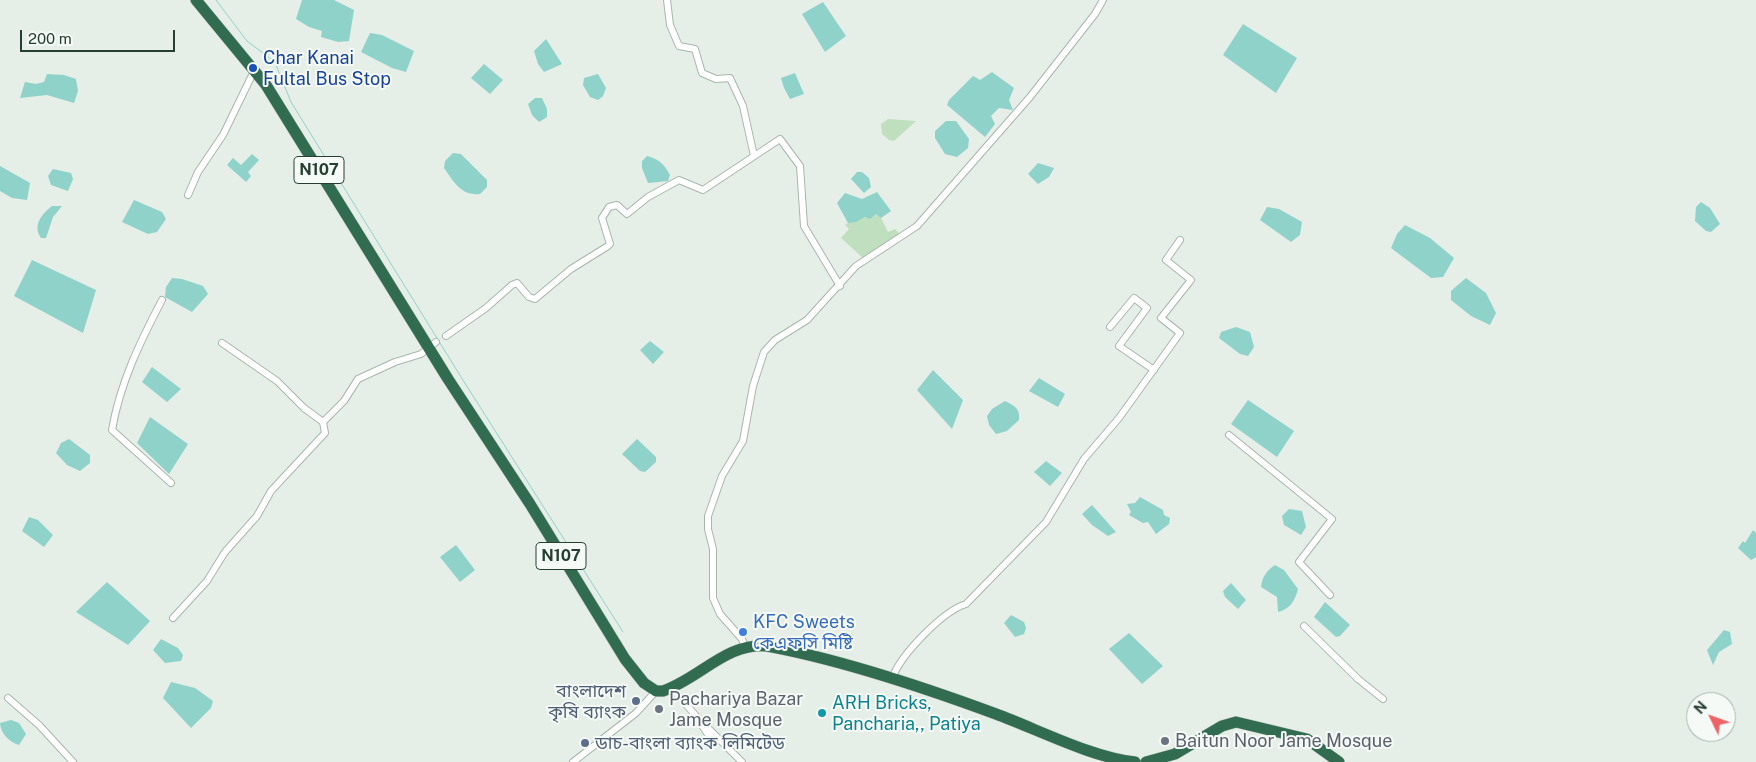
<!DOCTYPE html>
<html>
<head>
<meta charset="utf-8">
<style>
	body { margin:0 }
	#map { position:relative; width:1756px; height:762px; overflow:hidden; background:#e6eee8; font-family:"Public Sans",sans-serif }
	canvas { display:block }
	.north { position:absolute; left:1686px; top:692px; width:50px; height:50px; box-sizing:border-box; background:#f6faf7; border:1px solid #a2b0a8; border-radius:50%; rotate:312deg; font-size:14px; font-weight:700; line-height:20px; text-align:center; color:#254031 }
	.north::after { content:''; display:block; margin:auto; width:18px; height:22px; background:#ef6366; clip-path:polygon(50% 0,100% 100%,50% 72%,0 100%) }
	.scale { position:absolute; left:20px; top:30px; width:155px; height:22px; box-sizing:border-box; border:2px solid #254031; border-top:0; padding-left:6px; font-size:15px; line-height:18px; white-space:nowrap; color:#254031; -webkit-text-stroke:4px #f6faf7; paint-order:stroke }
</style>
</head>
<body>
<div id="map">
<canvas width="1756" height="762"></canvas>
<div class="north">N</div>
<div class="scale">200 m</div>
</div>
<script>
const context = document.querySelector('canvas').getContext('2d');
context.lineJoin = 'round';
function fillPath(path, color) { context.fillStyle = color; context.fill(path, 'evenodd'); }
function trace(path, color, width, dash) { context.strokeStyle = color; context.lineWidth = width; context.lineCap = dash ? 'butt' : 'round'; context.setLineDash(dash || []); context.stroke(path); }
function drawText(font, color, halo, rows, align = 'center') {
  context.font = font + ' "Public Sans","Noto Sans Bengali",sans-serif'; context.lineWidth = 4; context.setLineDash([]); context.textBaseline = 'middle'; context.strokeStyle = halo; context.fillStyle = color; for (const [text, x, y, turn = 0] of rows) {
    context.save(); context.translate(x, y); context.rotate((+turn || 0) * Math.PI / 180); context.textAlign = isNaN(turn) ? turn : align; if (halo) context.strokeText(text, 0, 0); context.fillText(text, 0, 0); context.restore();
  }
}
const green = new Path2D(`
	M 888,119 L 916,121 L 894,141 L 889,140 L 882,134 L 881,124 Z
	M 876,214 L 881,218 L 888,232 L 895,229 L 902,236 L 863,258 L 841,238 L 849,229 L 845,225 L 848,223 Z`);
const water = new Path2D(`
	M 302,0 L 334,0 L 354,10 L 349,41 L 338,42 L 321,37 L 322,31 L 309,27 L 296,19 Z
	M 823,2 L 846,36 L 825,52 L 802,14 Z
	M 1243,24 L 1297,58 L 1276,93 L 1223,55 Z
	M 370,33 L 382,35 L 414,51 L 406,72 L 392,68 L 361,52 Z
	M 546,39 L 562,64 L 544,72 L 538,64 L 534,51 Z
	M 484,64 L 503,80 L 490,94 L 471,78 Z
	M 992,72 L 1014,88 L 1009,100 L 1013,110 L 999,108 L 991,116 L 995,124 L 985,137 L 947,105 L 949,100 L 973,76 L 980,80 Z
	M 795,73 L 804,94 L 790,99 L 784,88 L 781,78 Z
	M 47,74 L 64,75 L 76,79 L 78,91 L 74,103 L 47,95 L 20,98 L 25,82 L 36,84 L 44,82 Z
	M 598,74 L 606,88 L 603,96 L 598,100 L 590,97 L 583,85 L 584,78 Z
	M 535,98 L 542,98 L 547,109 L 547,117 L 539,122 L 532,115 L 528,104 Z
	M 946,121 L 956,121 L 969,139 L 968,148 L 957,157 L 945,154 L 935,138 L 935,131 Z
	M 453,153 L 461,154 L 487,180 L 487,187 L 480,194 C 461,196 454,182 444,168 L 445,161 Z
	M 252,154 L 259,160 L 248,172 L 251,176 L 246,182 L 227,165 L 233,158 L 241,165 Z
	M 647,156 C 659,159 664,164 670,175 L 668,181 L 648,183 L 642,168 L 642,161 Z
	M 1038,163 L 1054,168 L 1049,177 L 1038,184 L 1028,174 Z
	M 0,166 L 30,183 L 27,200 L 12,198 L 0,191 Z
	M 53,169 L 71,173 L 73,179 L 68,191 L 51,185 L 48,176 Z
	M 857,172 L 862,172 L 869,178 L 871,187 L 864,193 L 851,179 Z
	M 877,192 L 891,211 L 881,218 L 876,214 L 870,219 L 865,217 L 856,222 L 848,223 L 837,203 L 845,193 L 862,199 Z
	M 134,200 L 162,212 L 166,219 L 157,232 L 148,234 L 122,222 Z
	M 1701,202 L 1710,208 L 1720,224 L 1711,232 L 1706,231 L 1695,221 L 1696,207 Z
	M 52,206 L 62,206 L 53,217 L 46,238 L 41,238 C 32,225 42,214 52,206 Z
	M 1267,207 L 1279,209 L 1302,222 L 1300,235 L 1291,242 L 1260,220 Z
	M 1405,225 L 1430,238 L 1454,258 L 1443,277 L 1431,278 L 1391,248 L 1397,234 Z
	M 32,260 L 96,290 L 83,333 L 14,296 Z
	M 172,278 L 182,279 L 203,286 L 208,294 L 192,312 L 165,297 L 166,287 Z
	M 1466,278 L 1486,293 L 1496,313 L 1490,325 L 1471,316 L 1451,300 L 1451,291 Z
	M 1236,327 L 1250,332 L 1254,347 L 1248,356 L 1240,354 L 1219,338 L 1221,332 Z
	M 650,341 L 664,352 L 653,364 L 640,350 Z
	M 152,367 L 181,389 L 167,402 L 142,382 Z
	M 933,370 L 963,400 L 952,429 L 917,390 Z
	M 1039,378 L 1065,394 L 1058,407 L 1029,391 Z
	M 1248,400 L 1294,431 L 1277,457 L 1231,424 Z
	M 1005,401 C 1015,406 1020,408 1019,420 L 1007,431 L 996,434 L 989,425 L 987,416 L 992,409 Z
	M 150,417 L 188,444 L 169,474 L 137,443 Z
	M 69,439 L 90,455 L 90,463 L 80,471 L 67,465 L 56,453 L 61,443 Z
	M 637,439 L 656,457 L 656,462 L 645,472 L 640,471 L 622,454 Z
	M 1046,461 L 1062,473 L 1050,486 L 1034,472 Z
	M 1140,497 L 1163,510 L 1164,515 L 1170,518 L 1169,524 L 1156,534 L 1148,522 L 1143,523 L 1129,515 L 1131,512 L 1127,504 L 1135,503 Z
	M 1092,505 L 1116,532 L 1108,536 L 1092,525 L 1082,514 Z
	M 1289,509 L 1302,511 L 1306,527 L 1301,535 L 1284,525 L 1282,516 Z
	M 29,517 L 38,520 L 53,535 L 44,547 L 22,531 Z
	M 1753,530 L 1756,533 L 1756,557 L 1751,560 L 1738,548 L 1743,541 L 1745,543 Z
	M 456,545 L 475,570 L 460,582 L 440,557 Z
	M 1275,565 L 1284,570 L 1298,589 C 1295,601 1290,609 1278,612 L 1277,597 L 1261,587 C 1262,577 1267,570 1275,565 Z
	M 107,582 L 150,621 L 128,645 L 76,612 Z
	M 1231,583 L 1246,600 L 1238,609 L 1225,597 L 1223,591 Z
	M 1325,602 L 1350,625 L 1340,636 L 1336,637 L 1314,617 Z
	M 1011,615 L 1024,622 L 1026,628 L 1024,634 L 1015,637 L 1004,623 Z
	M 1724,630 L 1730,632 L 1732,644 L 1719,652 L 1713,665 L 1707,650 Z
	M 1129,633 L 1163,666 L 1142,684 L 1109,649 Z
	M 161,639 L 178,648 L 183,655 L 181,661 L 165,663 L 153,650 Z
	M 171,682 L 195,688 L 213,701 L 211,708 L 191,728 L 163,698 Z
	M 11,720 L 19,723 L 26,734 L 19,745 C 9,742 1,734 0,723 Z`);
const stream = new Path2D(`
	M 216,0 L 247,41 L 271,59 L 276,65 L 291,102 L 461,377 L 623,632`);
const street = new Path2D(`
	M 667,0 L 670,25 L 679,46 L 695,49 L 702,73 L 716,79 L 730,78 L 743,106 L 754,156
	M 188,195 L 198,172 L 223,135 L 255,69
	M 162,300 C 140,342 120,383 112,430 L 171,483
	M 1110,327 L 1134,298 L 1147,308 L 1119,346 L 1154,370
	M 446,336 L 486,308 L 512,285 L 517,283 L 529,297 L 535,299 L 571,269 L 608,246 L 610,244 L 602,218 L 609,207 L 617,205 L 627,214 L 648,197 L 679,180 L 703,190 L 780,139 L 800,166 L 804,226 L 840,286
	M 222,343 L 277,381 L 304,408 L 323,422 L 344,401 L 358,379 L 395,362 L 421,354 L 436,342
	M 1229,435 L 1332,519 L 1299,562 L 1330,595
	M 173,618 L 207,581 L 225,552 L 257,516 L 271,491 L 325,433 L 323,422
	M 1304,626 L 1358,679 L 1383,699
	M 745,647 L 742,639 L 720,614 L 713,598 L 713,549 L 708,529 L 708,516 L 722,476 L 743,441 L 753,386 L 764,352 L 775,340 L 807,320 L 856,266 L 917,226 L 1030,97 L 1095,14 L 1103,0
	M 892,679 C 900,655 943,611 966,604 L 1046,522 L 1084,459 L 1119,418 L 1180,333 L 1161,318 L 1191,280 L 1166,260 L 1180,240
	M 672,688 L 696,716 L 709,736
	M 8,698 L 39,725 L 73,762
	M 696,716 L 742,762
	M 573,762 L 636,713 L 656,691`);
const highway = new Path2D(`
	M 196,0 L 266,85 L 448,379 L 530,504 L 625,659 L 644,683 L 656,691 L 663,691 C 699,679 727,642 767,646 C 843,660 923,687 996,714 C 1037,729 1093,758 1135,762
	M 1146,762 L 1175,754 L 1222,726 L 1236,722 L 1307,739 L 1339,762`);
const markers = [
	[253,68,5,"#1a4fb4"],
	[743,632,5,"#3f7fe0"],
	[636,701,5,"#5c6f8a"],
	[659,709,5,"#6b7280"],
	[822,713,5,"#0f9aa8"],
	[1165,741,5,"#6b7280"],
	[585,743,5,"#5c6f8a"]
];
const shields = [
	[319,170,50],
	[561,556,50]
];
const shieldNames = [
	["N107",319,170],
	["N107",561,556]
];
const transitNames = [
	["Char Kanai",263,58],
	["Fultal Bus Stop",263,79]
];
const shopNames = [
	["KFC Sweets",753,622],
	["কেএফসি মিষ্টি",753,643]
];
const serviceNames = [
	["বাংলাদেশ",626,691],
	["কৃষি ব্যাংক",626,712],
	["ডাচ-বাংলা ব্যাংক লিমিটেড",595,743,"left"]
];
const worshipNames = [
	["Pachariya Bazar",669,699],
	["Jame Mosque",669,720],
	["Baitun Noor Jame Mosque",1175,741]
];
const cultureNames = [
	["ARH Bricks,",832,703],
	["Pancharia,, Patiya",832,724]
];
fillPath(green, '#bfdfbf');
fillPath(water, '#8fd2ca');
trace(stream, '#8fd2ca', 1);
trace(street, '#a8b6ad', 8);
trace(highway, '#c2cac5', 12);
trace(street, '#fff', 6);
trace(highway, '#316c50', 11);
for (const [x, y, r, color] of markers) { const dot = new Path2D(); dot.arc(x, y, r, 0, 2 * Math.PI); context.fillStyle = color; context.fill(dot); trace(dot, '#f6faf7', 2); }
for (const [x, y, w] of shields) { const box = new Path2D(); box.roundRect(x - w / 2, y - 13.5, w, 27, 4); context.fillStyle = '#f6faf7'; context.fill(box); trace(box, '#254031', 1); }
drawText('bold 16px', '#254031', null, shieldNames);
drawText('18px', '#164399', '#f6faf7', transitNames, 'left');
drawText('18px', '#366cbe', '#f6faf7', shopNames, 'left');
drawText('18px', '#4e5e75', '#f6faf7', serviceNames, 'right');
drawText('18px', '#5b616d', '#f6faf7', worshipNames, 'left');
drawText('18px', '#0d838f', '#f6faf7', cultureNames, 'left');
</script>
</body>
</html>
